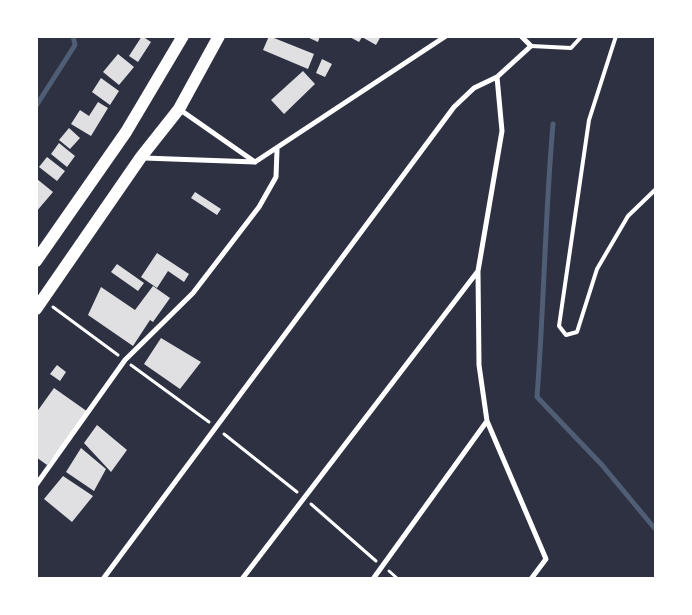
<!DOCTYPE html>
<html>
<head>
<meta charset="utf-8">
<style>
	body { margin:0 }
	#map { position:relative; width:692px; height:615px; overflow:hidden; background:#2d3142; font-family:Mulish,sans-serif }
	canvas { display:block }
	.frame { position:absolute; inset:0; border:38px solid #fff; pointer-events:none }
</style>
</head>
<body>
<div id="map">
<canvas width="692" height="615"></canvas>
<div class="frame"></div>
</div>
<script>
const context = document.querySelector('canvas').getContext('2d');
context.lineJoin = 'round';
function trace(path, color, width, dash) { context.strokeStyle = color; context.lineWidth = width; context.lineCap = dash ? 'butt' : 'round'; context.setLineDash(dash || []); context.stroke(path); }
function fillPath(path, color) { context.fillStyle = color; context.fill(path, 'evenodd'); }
const stream = new Path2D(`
	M 36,106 L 75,45 L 73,36
	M 553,124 C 545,215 544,306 537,397 L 602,465 L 656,530`);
const building = new Path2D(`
	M 142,36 L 151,42 L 138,62 L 129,56 Z
	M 269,36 L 314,54 L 308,69 L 263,50 Z
	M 305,36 L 320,36 L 318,42 Z
	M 348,36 L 381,36 L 376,45 L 362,37 L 359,42 Z
	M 118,54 L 134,67 L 119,85 L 103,72 Z
	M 322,59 L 332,64 L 325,77 L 316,73 Z
	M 303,71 L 315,84 L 284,114 L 271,100 Z
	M 101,78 L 119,91 L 110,105 L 92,92 Z
	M 98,102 L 108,108 L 91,136 L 71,124 L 80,110 L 89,116 Z
	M 69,128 L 80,138 L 70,149 L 59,140 Z
	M 59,143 L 75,156 L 67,167 L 51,154 Z
	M 47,157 L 65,171 L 57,181 L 39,167 Z
	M 37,179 L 53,192 L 36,212 L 36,181 Z
	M 195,192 L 221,209 L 217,215 L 191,198 Z
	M 157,253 L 189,274 L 184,282 L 168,271 L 157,288 L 141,277 Z
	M 117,264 L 144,283 L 138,291 L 111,272 Z
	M 153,286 L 170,298 L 153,322 L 150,320 L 133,346 L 88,315 L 101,287 L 135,310 Z
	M 161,338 L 201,362 L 180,389 L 144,364 Z
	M 57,365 L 66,372 L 60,381 L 50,374 Z
	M 54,388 L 88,412 L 47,465 L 36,457 L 36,413 Z
	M 97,425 L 127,450 L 111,472 L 84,443 Z
	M 81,448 L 106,469 L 94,491 L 66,472 Z
	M 63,476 L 93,496 L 72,522 L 44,499 Z`);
const path = new Path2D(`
	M 53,307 L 118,355
	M 131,365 L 209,422
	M 224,434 L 297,492
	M 311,504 L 376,561
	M 389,571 L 398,579`);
const service = new Path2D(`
	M 616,36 L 589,120 L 559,326 L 566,335 L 577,332 L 597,269 L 628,216 L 656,189
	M 531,46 L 571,48 L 582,36`);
const minor = new Path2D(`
	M 497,77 L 502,131 L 478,271 L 479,365 L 487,421 L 546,559 L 531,579
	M 179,109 L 255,162
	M 144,158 L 255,162 L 446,36
	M 36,485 L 125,360 L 193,293 L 259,207 L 276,177 L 277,150
	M 103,579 L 454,107 L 474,88 L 497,77 L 531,46 L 521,36
	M 242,579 L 478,271
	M 373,579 L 487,421`);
const primary = new Path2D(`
	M 36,261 L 126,132 L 183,36
	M 36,309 L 141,157 L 179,109 L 219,36`);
trace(stream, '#4f5d75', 5);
fillPath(building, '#e0e0e3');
trace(path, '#fff', 3);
trace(service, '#fff', 4);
trace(minor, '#fff', 5);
trace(primary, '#fff', 12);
</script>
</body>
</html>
